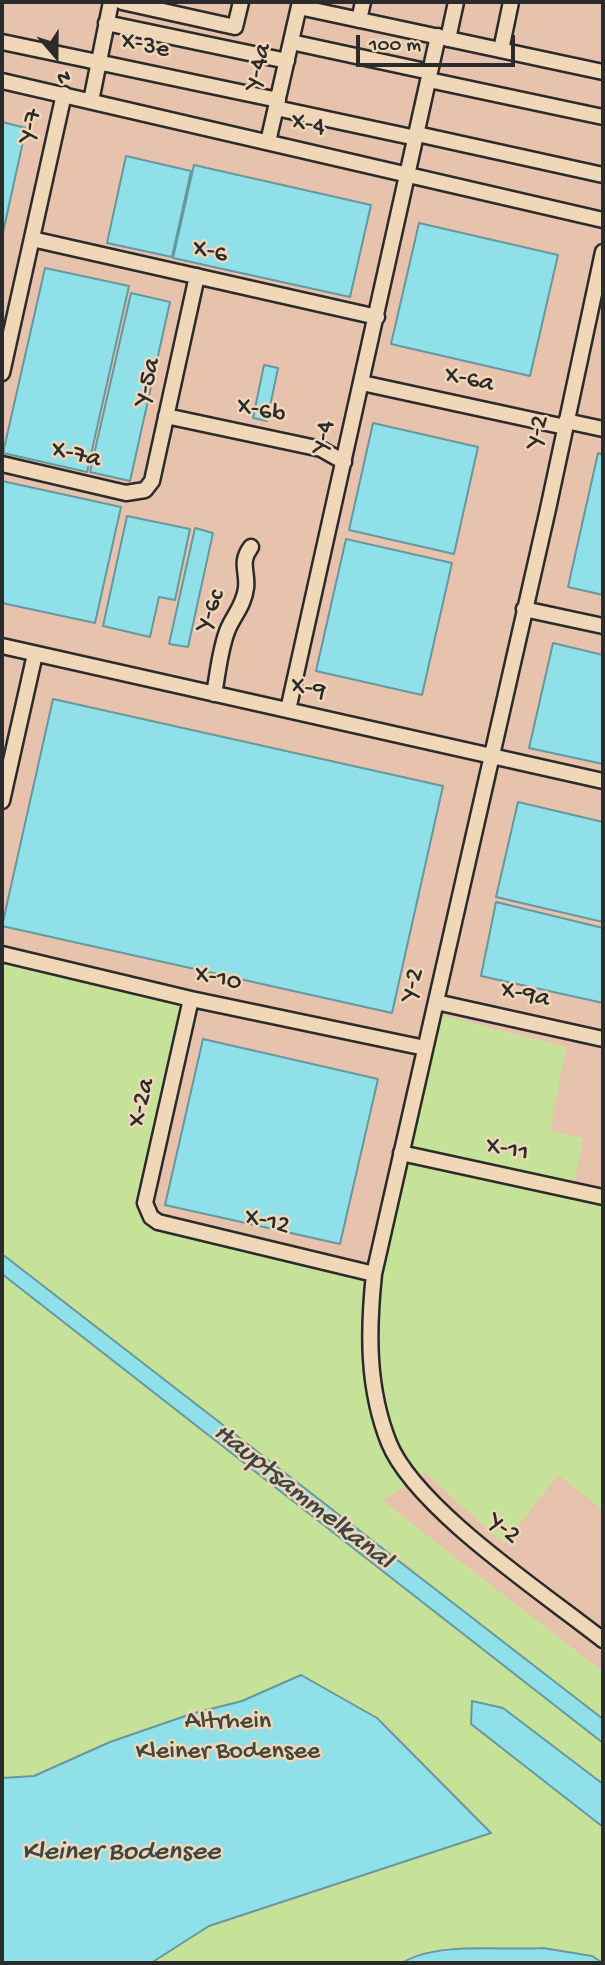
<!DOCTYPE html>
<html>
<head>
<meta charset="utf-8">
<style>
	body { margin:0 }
	#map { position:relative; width:605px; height:1965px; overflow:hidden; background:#f1d2b6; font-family:"Gochi Hand",sans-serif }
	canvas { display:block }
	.frame { position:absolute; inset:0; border:4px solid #2b2b2b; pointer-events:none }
	.north { position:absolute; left:21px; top:21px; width:70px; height:70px; -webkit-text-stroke:5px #efd7b7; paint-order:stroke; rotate:160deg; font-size:19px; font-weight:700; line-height:28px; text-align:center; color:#2b2b2b }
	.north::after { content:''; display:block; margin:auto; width:24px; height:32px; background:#2b2b2b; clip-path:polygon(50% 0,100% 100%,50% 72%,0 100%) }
	.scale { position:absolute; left:356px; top:35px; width:159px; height:32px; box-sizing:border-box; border:4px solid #2b2b2b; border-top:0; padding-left:9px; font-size:21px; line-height:24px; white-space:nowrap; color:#2b2b2b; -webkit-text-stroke:5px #efd7b7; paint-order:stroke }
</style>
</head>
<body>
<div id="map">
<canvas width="605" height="1965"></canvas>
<div class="frame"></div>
<div class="north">N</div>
<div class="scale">100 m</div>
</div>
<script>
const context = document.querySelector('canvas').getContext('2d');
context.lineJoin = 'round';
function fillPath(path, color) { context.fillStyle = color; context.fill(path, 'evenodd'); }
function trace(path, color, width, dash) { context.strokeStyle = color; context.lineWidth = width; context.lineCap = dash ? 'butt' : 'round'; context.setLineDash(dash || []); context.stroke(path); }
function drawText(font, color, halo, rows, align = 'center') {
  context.font = font + ' "Gochi Hand",sans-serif'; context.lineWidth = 5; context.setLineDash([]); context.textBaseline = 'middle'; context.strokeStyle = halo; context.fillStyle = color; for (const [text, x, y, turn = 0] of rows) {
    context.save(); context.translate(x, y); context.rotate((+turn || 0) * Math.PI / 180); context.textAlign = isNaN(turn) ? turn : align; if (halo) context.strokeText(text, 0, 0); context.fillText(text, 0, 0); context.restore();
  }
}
const built = new Path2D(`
	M 2,2 L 603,2 L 603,1672 L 2,1207 Z`);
const green = new Path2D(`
	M 2,961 L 185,1003 L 140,1217 L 378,1275 L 441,1015 L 566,1047 L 550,1131 L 583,1138 L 572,1196 L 603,1203 L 603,1510 L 558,1475 L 504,1544 L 424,1472 L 383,1501 L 603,1672 L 603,1719 L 2,1254 Z
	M 2,1272 L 603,1743 L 603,1963 L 2,1963 Z`);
const water = new Path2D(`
	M 2,122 L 26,128 L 2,237 Z
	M 126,156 L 191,171 L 172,257 L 107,243 Z
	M 194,165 L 371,205 L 350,297 L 173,258 Z
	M 419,223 L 558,255 L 530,376 L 391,344 Z
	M 45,268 L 129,286 L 87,472 L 3,453 Z
	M 131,293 L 170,302 L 130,481 L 90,472 Z
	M 264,365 L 278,368 L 267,421 L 253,418 Z
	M 373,423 L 478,447 L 454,554 L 349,530 Z
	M 598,453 L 603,455 L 603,595 L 568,587 Z
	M 2,481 L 121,507 L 95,623 L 2,603 Z
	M 127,516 L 190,529 L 175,600 L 159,597 L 150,637 L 103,626 Z
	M 195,528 L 213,533 L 188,647 L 169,644 Z
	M 346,539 L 452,563 L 422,695 L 316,671 Z
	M 553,643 L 603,655 L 603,764 L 529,748 Z
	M 53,699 L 443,786 L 392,1013 L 2,926 Z
	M 518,802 L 603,822 L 603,922 L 496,897 Z
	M 496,902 L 603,928 L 603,1003 L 481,976 Z
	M 203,1039 L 378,1079 L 340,1244 L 165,1205 Z
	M 2,1254 L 603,1719 L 603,1743 L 2,1274 Z
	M 301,1675 L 377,1718 L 491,1833 L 209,1926 L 151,1963 L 2,1963 L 2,1778 L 34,1776 L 110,1742 L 191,1714 L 242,1701 Z
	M 472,1701 L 503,1708 L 603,1784 L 603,1827 L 471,1724 Z
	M 543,1948 L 592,1956 L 603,1963 L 402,1963 C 437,1941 503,1951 543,1948 Z`);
const minor = new Path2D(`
	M 122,2 L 235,27 L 241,2
	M 299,7 L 603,72
	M 359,20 L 363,2
	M 106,23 L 287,61
	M 448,39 L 456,2
	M 2,42 L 278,100
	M 291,42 L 430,72
	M 501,50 L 511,2
	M 429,80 L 603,117
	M 2,81 L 603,220
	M 91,101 L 111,2
	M 276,108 L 416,138
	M 417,134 L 603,175
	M 268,142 L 300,2
	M 32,239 L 377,317
	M 603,252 L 548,509 L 374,1274 C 368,1331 367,1388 389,1443 C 416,1509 545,1594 603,1640
	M 2,373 L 64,94
	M 362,383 L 565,427
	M 166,416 L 321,449 L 344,462
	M 566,421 L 603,429
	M 2,464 L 126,493 L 145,490 L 152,481 L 197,276
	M 524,609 L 603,626
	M 2,646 L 603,781
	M 214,694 C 218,673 220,648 228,629 C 234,615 244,605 246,588 C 248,571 239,563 251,547
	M 288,710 L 438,36
	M 2,801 L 35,654
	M 2,954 L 191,999 L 425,1048
	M 191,999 L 145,1203 L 151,1217 L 158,1222 L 374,1274
	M 436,1002 L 603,1039
	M 401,1153 L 603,1197`);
const streetNames = [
	["X-3e",145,47,12],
	["Y-4a",260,67,-77],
	["Y-7",32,126,-77],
	["X-4",308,126,13],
	["X-6",210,253,13],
	["X-6a",469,381,12],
	["Y-5a",149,382,-77],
	["X-6b",261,412,12],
	["Y-2",539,432,-78],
	["Y-4",325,437,-77],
	["X-7a",76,456,13],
	["Y-6c",212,611,-70],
	["X-9",308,690,13],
	["X-10",218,980,12],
	["Y-2",414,985,-77],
	["X-9a",525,996,12],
	["X-2a",143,1103,-77],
	["X-11",507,1151,12],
	["X-12",267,1223,14],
	["Y-2",503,1530,38]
];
const parkNames = [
	["Altrhein",228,1723],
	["Kleiner Bodensee",228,1753]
];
const waterNames = [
	["Hauptsammelkanal",302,1498,38],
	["Kleiner Bodensee",121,1854]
];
fillPath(built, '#e7c2ad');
fillPath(green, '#c6e299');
fillPath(water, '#8fe0e9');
trace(water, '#67989d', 2);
trace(minor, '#2b2b2b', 19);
trace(minor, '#efd7b7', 14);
drawText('26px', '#2b2b2b', '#efd7b7', streetNames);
drawText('26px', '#42463c', '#efd7b7', parkNames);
drawText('italic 28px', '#3a4648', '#efd7b7', waterNames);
</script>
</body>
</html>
